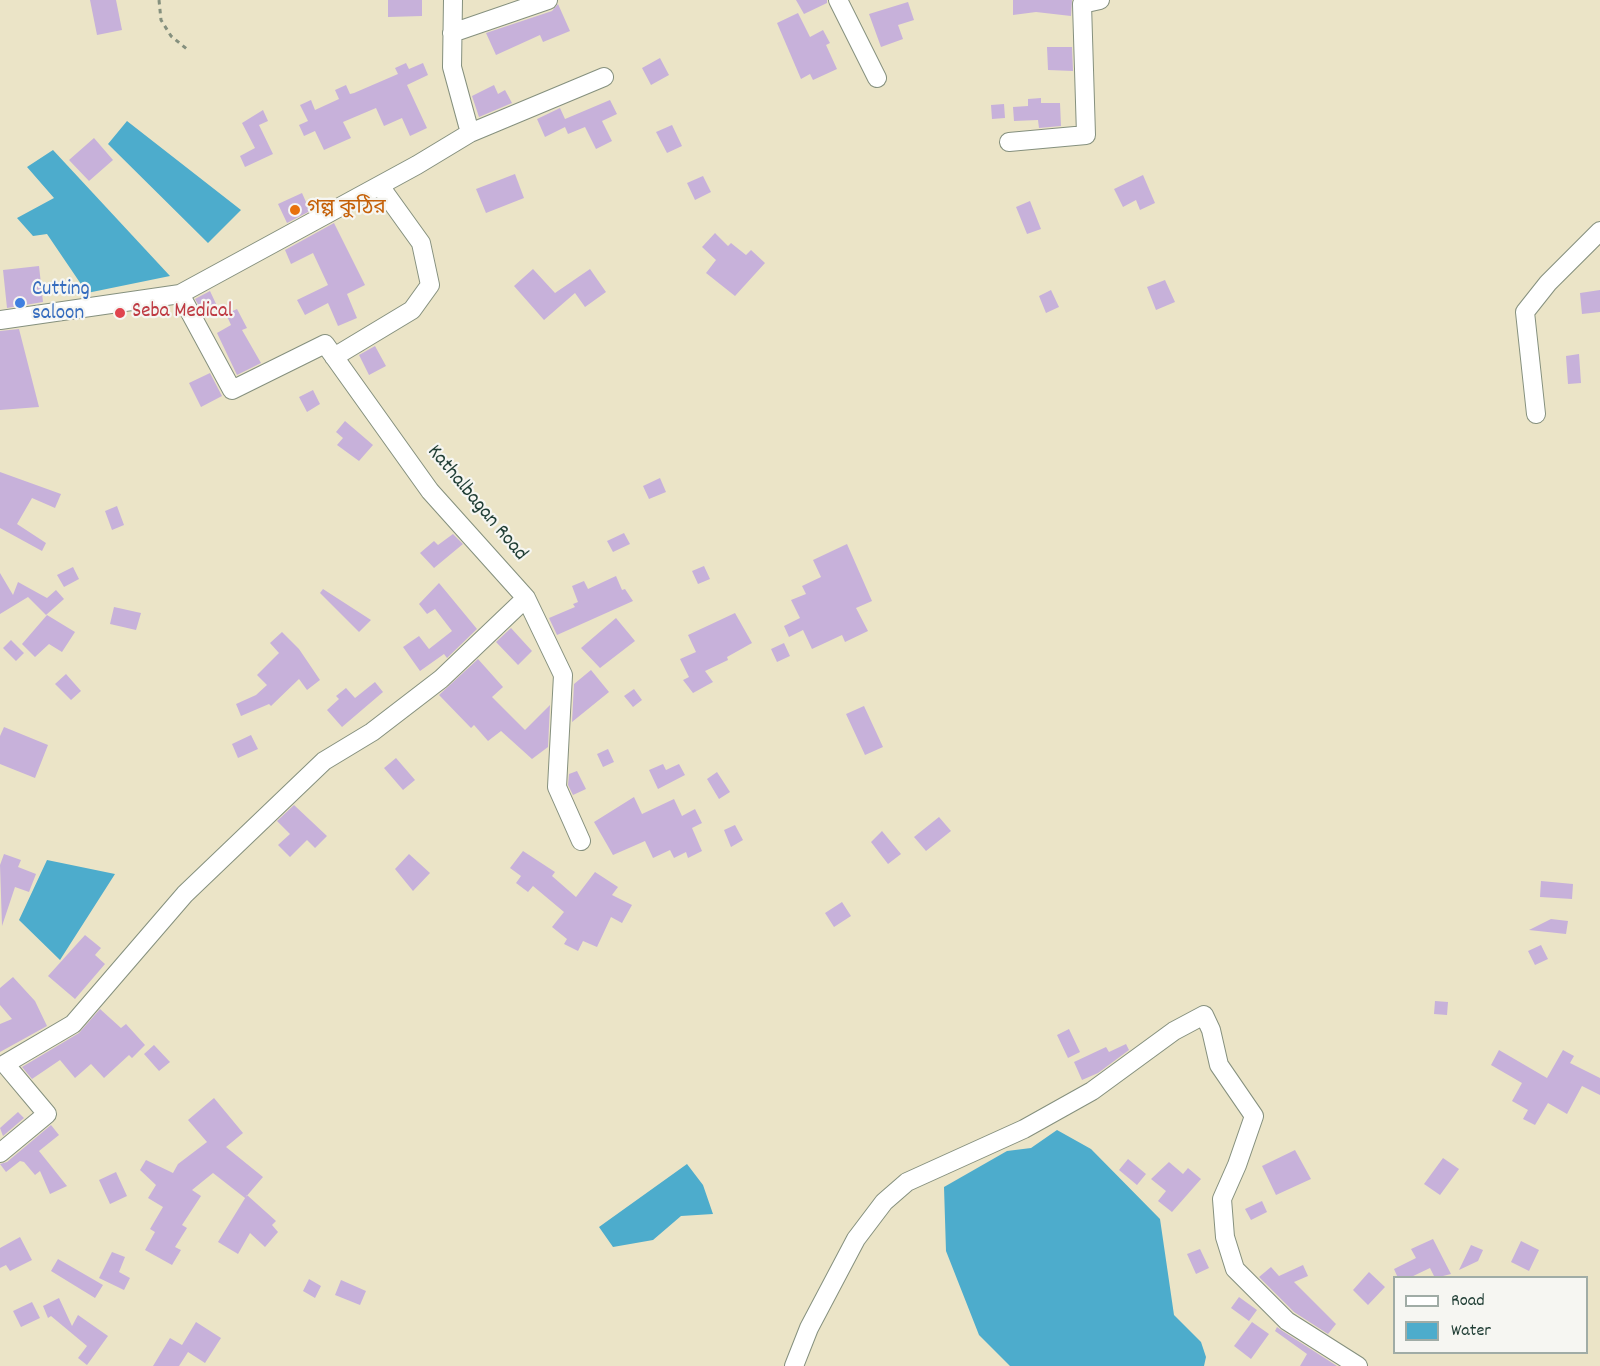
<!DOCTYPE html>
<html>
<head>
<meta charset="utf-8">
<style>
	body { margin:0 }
	#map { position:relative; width:1600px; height:1366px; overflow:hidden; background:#ebe4c7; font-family:Dekko,sans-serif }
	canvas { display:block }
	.legend { position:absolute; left:1393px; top:1276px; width:195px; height:78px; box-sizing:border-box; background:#f6f6f2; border:2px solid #a0aca6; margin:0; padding:8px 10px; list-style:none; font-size:18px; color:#1f3d34 }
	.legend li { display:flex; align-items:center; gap:12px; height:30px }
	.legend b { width:30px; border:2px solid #a0aca6 }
</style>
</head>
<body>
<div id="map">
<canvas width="1600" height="1366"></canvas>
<ul class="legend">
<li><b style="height:8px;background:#fff"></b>Road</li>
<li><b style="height:16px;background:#4daccc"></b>Water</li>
</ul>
</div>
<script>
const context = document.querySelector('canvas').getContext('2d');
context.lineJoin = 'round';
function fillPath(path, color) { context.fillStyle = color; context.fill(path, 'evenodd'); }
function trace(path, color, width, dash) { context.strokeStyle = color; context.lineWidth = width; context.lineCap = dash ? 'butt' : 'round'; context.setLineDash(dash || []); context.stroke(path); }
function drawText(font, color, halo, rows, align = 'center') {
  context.font = font + ' Dekko,"Noto Sans Bengali",sans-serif'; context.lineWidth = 4.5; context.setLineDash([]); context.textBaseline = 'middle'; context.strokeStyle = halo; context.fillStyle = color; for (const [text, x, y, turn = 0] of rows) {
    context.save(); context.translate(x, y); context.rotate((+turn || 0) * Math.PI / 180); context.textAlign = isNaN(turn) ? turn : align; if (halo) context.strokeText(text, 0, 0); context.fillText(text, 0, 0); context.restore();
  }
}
const water = new Path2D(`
	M 127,121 L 241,210 L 208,243 L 108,144 Z
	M 53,150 L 170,276 L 87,293 L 47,234 L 33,236 L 17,218 L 54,198 L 27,167 Z
	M 47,860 L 115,874 L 60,960 L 19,920 Z
	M 1057,1130 L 1091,1149 L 1160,1219 L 1174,1315 L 1201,1342 L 1206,1357 L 1204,1366 L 1010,1366 L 979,1335 L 946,1251 L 944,1187 L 1007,1151 L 1031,1148 Z
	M 687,1164 L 703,1185 L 713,1214 L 681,1216 L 653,1240 L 613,1247 L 599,1227 Z`);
const building = new Path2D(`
	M 90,0 L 116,0 L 122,30 L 97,35 Z
	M 388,0 L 422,0 L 422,16 L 388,17 Z
	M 796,0 L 827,0 L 827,3 L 804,14 Z
	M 1013,0 L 1072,0 L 1071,16 L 1036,12 L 1013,15 Z
	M 908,2 L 914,20 L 898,25 L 903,39 L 881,47 L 869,14 Z
	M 558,4 L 570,31 L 543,42 L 540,35 L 496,55 L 486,33 L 552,11 Z
	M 798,13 L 810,37 L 823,30 L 830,43 L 826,45 L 837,69 L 813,80 L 810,74 L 801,79 L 777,23 Z
	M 1047,47 L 1072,47 L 1073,71 L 1048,70 Z
	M 660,58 L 669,75 L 651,85 L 642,68 Z
	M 406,63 L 409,69 L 423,63 L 428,75 L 407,85 L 427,128 L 410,136 L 402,118 L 384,126 L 376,108 L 343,122 L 351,138 L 324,150 L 315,131 L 304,136 L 299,125 L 308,121 L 300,105 L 311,100 L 315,110 L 339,99 L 335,90 L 346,85 L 350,94 L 354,93 L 398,74 L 395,68 Z
	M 494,85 L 498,94 L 505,90 L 512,103 L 479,117 L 472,96 Z
	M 1041,98 L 1041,103 L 1060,103 L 1061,126 L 1039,128 L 1038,120 L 1014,121 L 1013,107 L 1028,106 L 1028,99 Z
	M 610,100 L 617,114 L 602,121 L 612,141 L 596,149 L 585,127 L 568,134 L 565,127 L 545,137 L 537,119 L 560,108 L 565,119 Z
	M 1004,104 L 1005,118 L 992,119 L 991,105 Z
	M 263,110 L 268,121 L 259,125 L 273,154 L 245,167 L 240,156 L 255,148 L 242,123 Z
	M 672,125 L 682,146 L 667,153 L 656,132 Z
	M 94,138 L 113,160 L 89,181 L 69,160 Z
	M 515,174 L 524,198 L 486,213 L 476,189 Z
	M 1143,175 L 1155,203 L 1140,210 L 1136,200 L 1123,207 L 1114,189 Z
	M 703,176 L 711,192 L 695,200 L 687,183 Z
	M 302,193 L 310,211 L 287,223 L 278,204 Z
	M 1030,201 L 1041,229 L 1027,234 L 1016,207 Z
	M 334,223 L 365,285 L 347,294 L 357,318 L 338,326 L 328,303 L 305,315 L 297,300 L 328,285 L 313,253 L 291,264 L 285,250 Z
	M 715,233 L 728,246 L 731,243 L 746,255 L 751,250 L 765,263 L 735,296 L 706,273 L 716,260 L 702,247 Z
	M 39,266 L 43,302 L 7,308 L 3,270 Z
	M 533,269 L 555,293 L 590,269 L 606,292 L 585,307 L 575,293 L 544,320 L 514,286 Z
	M 1165,280 L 1175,302 L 1156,310 L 1147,287 Z
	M 1051,290 L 1059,307 L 1046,313 L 1039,296 Z
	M 1600,290 L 1600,312 L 1582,314 L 1580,293 Z
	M 210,291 L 217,306 L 203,313 L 195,299 Z
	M 237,309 L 247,328 L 242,330 L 261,363 L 237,375 L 217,333 L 231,325 L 226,314 Z
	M 19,329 L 39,407 L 0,410 L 0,331 Z
	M 375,346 L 386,366 L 369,375 L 359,355 Z
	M 1579,354 L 1581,383 L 1568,384 L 1566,356 Z
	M 210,373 L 222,396 L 201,407 L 189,383 Z
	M 313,390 L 320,404 L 307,412 L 299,397 Z
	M 345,421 L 373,445 L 359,461 L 337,445 L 343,438 L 336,432 Z
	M 0,472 L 61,494 L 55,508 L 32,498 L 17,524 L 46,543 L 42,551 L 0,528 Z
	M 660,478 L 666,492 L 649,499 L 643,486 Z
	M 117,506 L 124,525 L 112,530 L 105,511 Z
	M 624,533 L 630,544 L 613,552 L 607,541 Z
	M 453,534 L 463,544 L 434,568 L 420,553 L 434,541 L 438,545 Z
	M 847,544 L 872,601 L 856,608 L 868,631 L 845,642 L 842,635 L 812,649 L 803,630 L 789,637 L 784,626 L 800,618 L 791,600 L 806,594 L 802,586 L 821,577 L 813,560 Z
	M 704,566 L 710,579 L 698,584 L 692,571 Z
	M 73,567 L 79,579 L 64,587 L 57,575 Z
	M 0,573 L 13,595 L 18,582 L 47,598 L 56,590 L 64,599 L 46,615 L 28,597 L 0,614 Z
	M 616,576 L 622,590 L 625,589 L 633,601 L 557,635 L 549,618 L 575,607 L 573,604 L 578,602 L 572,586 L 584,581 L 588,589 Z
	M 439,583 L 477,629 L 447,658 L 444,654 L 420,671 L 403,647 L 419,636 L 429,649 L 452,631 L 435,609 L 427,614 L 419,604 Z
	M 323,589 L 371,620 L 359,632 L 320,593 Z
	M 114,607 L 141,613 L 136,630 L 110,624 Z
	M 735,613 L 752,643 L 727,657 L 728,660 L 705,671 L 713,682 L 693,693 L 683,680 L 689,677 L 680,659 L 696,652 L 688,635 Z
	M 47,615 L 75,632 L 62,652 L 49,644 L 35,657 L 22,644 Z
	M 616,618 L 635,641 L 600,668 L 581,648 Z
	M 511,628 L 532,651 L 518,665 L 496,642 Z
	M 282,632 L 299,649 L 320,680 L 307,690 L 299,679 L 271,706 L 269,704 L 241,716 L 236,704 L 256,695 L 267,685 L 257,675 L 279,653 L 270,643 Z
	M 11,640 L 24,653 L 16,661 L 3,648 Z
	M 784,643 L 790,656 L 777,662 L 771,649 Z
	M 478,659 L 503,687 L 492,697 L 525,730 L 550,705 L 548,747 L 532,759 L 501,731 L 488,741 L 474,725 L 471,728 L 439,695 Z
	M 591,670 L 609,692 L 572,722 L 574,684 Z
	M 66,674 L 81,691 L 71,700 L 55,684 Z
	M 375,682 L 383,692 L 342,727 L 327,710 L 339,699 L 336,696 L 346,688 L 355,698 Z
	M 634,689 L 642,700 L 633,707 L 624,696 Z
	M 864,706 L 883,747 L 865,755 L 846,714 Z
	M 4,727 L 48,745 L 35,778 L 0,764 L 0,736 Z
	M 251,735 L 258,749 L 238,758 L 232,744 Z
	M 608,749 L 614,762 L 603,767 L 597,754 Z
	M 396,758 L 415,780 L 403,790 L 384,768 Z
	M 663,764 L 666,770 L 679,764 L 685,775 L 658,789 L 649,770 Z
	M 577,771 L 586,789 L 573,795 L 568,785 L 569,774 Z
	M 717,772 L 730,792 L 719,799 L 707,779 Z
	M 634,797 L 642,814 L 674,799 L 682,816 L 695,809 L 702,823 L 692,828 L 702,851 L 688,858 L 686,852 L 674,858 L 670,850 L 653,858 L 645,841 L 613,855 L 594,822 Z
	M 294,805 L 327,836 L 315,848 L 307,840 L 290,857 L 278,845 L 290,834 L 277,821 Z
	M 939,817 L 951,831 L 926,851 L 914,837 Z
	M 735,825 L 743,840 L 731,847 L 724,830 Z
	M 882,831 L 901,854 L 888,864 L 871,842 Z
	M 523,851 L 555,872 L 552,876 L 576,897 L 595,872 L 618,887 L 612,895 L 632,905 L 622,923 L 611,917 L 597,947 L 583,941 L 578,951 L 564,944 L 567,939 L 552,927 L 564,912 L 533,886 L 528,892 L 516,883 L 521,876 L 510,868 Z
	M 4,854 L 21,860 L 18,867 L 36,874 L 29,892 L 15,887 L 2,926 L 0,865 Z
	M 409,854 L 430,873 L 413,891 L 395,869 Z
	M 1541,881 L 1573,884 L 1572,899 L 1540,897 Z
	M 842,902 L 851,916 L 834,927 L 825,913 Z
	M 1551,919 L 1568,921 L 1566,934 L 1529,930 Z
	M 85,935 L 101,948 L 95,955 L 105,964 L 75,999 L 48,976 Z
	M 1541,945 L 1548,959 L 1535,965 L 1528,951 Z
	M 13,977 L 35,1001 L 47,1026 L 0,1052 L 0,1024 L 12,1019 L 0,1005 L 0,988 Z
	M 1435,1001 L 1448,1002 L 1447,1015 L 1434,1014 Z
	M 100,1009 L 121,1028 L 126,1024 L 145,1045 L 132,1058 L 129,1055 L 104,1078 L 91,1064 L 75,1078 L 60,1060 L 32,1079 L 22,1067 L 79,1033 Z
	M 1069,1029 L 1080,1052 L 1068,1058 L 1057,1035 Z
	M 1126,1044 L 1129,1050 L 1098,1073 L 1082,1080 L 1074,1062 L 1106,1047 L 1109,1052 Z
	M 154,1045 L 170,1062 L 159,1071 L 144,1054 Z
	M 1499,1050 L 1547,1078 L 1563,1050 L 1574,1056 L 1570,1063 L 1600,1078 L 1600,1095 L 1582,1086 L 1567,1114 L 1548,1103 L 1535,1125 L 1523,1119 L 1528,1110 L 1512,1101 L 1522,1083 L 1491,1065 Z
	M 214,1098 L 243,1133 L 226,1147 L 263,1177 L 245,1198 L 213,1173 L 192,1190 L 201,1196 L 182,1225 L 187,1228 L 175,1247 L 181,1250 L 172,1265 L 145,1250 L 155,1232 L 150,1229 L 163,1207 L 148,1198 L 156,1185 L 140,1170 L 146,1160 L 173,1173 L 178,1164 L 207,1142 L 188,1120 Z
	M 18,1112 L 24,1118 L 3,1136 L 0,1128 Z
	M 51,1125 L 59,1135 L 39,1151 L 67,1186 L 50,1194 L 40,1171 L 35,1175 L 24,1162 L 20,1161 L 6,1172 L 0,1164 L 7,1162 Z
	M 1295,1150 L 1311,1179 L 1276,1195 L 1262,1166 Z
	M 1443,1158 L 1459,1169 L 1440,1195 L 1424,1184 Z
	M 1128,1159 L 1146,1174 L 1137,1185 L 1119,1170 Z
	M 1169,1162 L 1183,1174 L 1188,1168 L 1201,1179 L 1172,1212 L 1158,1201 L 1166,1191 L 1151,1179 Z
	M 116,1172 L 127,1196 L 110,1204 L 99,1180 Z
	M 247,1195 L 276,1221 L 272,1225 L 278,1232 L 265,1247 L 250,1233 L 238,1254 L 218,1242 Z
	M 1262,1201 L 1267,1212 L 1251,1220 L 1245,1209 Z
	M 20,1237 L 32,1260 L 10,1271 L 6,1265 L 0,1268 L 0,1248 Z
	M 1433,1239 L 1451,1274 L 1435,1278 L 1430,1268 L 1409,1278 L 1398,1278 L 1394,1269 L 1416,1258 L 1411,1249 Z
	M 1521,1241 L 1539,1250 L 1529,1271 L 1511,1262 Z
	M 1471,1245 L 1483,1250 L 1478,1261 L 1459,1270 Z
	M 1200,1249 L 1209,1268 L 1196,1274 L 1187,1254 Z
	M 112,1252 L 125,1257 L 119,1272 L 130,1278 L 124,1290 L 99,1278 Z
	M 58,1259 L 103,1285 L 95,1298 L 51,1271 Z
	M 1303,1265 L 1308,1276 L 1294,1282 L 1336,1324 L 1328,1334 L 1294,1312 L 1259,1277 L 1271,1267 L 1279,1276 Z
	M 1369,1272 L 1385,1287 L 1368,1305 L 1353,1290 Z
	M 309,1279 L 321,1286 L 315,1298 L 303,1291 Z
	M 341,1280 L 366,1291 L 360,1305 L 335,1295 Z
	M 1239,1297 L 1257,1310 L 1249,1321 L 1231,1308 Z
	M 59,1298 L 72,1326 L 78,1315 L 108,1336 L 87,1365 L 78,1358 L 87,1346 L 51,1316 L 48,1318 L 43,1306 Z
	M 32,1302 L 40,1318 L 21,1327 L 13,1311 Z
	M 196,1322 L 221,1338 L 205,1363 L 188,1352 L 179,1366 L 153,1366 L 170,1338 L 182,1345 Z
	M 1252,1322 L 1269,1334 L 1251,1359 L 1234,1346 Z
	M 1277,1327 L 1281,1330 L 1337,1366 L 1300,1366 L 1307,1354 L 1275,1331 Z`);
const path = new Path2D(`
	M 159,0 L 161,20 L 171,36 L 188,50`);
const minor = new Path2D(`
	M 838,0 L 877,78
	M 452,33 L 548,0
	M 470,133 L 604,77
	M 1009,142 L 1086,135 L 1082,4 L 1100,0
	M 180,294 L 232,390 L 325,344 L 430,491 L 526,598 L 563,675 L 557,787 L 581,841
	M 0,320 L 180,294 L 417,165 L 470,133 L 452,67 L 453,0
	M 334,357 L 412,310 L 430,285 L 421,243 L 380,186
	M 1536,414 L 1525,312 L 1548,283 L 1600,231
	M 0,1153 L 47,1114 L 5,1064 L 73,1024 L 185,894 L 324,761 L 372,732 L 441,679 L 526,598
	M 794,1366 L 809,1328 L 856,1239 L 884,1202 L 907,1182 L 1024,1129 L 1092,1091 L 1174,1031 L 1204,1015 L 1211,1030 L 1219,1065 L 1254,1116 L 1237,1165 L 1222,1199 L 1225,1237 L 1235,1269 L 1287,1321 L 1358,1366`);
const markers = [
	[295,210,6,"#e8710a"],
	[20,303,6,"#3f7fe0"],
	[120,313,6,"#e0444e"]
];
const foodNames = [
	["গল্প কুঠির",307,210]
];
const shopNames = [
	["Cutting",32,291],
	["saloon",32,315]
];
const healthNames = [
	["Seba Medical",132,313]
];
const streetNames = [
	["Kathalbagan Road",476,504,50]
];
fillPath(water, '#4daccc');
fillPath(building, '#c7b1da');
trace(minor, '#85907e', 20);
trace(path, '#85907e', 3, [4.5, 4.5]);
trace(minor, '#fff', 18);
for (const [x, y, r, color] of markers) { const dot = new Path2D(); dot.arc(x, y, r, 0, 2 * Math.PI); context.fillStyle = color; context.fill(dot); trace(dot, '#f6f6f2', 2); }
drawText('21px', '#c56008', '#f6f6f2', foodNames, 'left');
drawText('21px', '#366cbe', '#f6f6f2', shopNames, 'left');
drawText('21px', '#be3a42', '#f6f6f2', healthNames, 'left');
drawText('21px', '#1f3d34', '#f6f6f2', streetNames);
</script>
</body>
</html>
